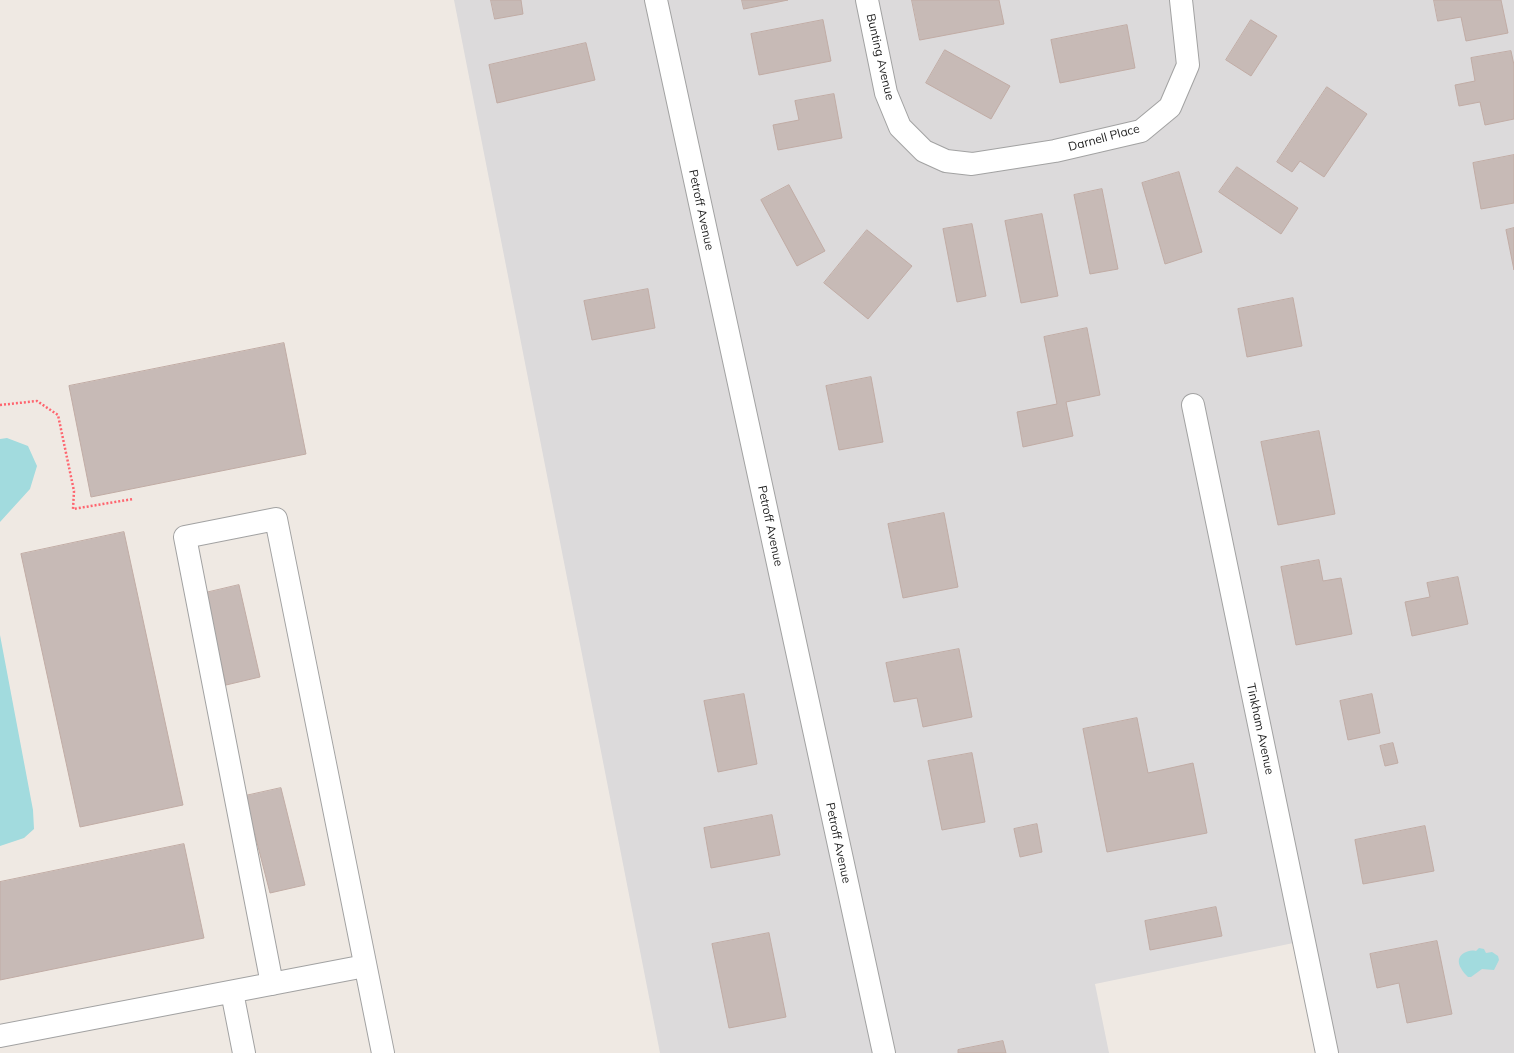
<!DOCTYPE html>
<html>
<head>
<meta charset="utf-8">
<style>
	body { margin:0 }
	canvas { display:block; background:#efe9e3 }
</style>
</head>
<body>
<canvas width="1514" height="1053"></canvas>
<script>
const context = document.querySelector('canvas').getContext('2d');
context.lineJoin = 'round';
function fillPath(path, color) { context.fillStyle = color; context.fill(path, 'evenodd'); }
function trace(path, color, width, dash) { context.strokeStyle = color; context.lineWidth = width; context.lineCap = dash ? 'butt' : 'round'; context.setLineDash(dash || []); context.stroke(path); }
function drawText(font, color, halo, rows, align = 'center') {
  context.font = font + ' Mulish,sans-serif'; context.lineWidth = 3; context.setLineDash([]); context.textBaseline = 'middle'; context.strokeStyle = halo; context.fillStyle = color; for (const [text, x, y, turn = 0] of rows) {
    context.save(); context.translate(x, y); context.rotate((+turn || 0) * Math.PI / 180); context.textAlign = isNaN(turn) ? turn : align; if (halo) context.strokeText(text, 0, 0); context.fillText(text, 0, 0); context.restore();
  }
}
const residential = new Path2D(`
	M 454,0 L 1514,0 L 1514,1053 L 1331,1053 L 1308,940 L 1095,984 L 1109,1053 L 660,1053 Z`);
const water = new Path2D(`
	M 7,438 L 28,446 L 37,466 L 30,489 L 0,522 L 0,439 Z
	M 0,635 L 33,810 L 34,829 L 24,838 L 0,846 Z
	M 1479,948 L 1484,949 L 1486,953 L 1492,952 L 1498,956 L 1499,960 L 1494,970 L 1482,969 L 1471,977 L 1468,977 C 1462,971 1453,960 1464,953 C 1468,951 1471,950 1476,951 Z`);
const building = new Path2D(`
	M 491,0 L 521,0 L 523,14 L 495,19 Z
	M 742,0 L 788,0 L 744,9 Z
	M 912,0 L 999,0 L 1004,24 L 920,40 Z
	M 1434,0 L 1501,0 L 1508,33 L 1466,41 L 1461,17 L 1438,21 Z
	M 823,20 L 831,61 L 759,75 L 751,34 Z
	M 1251,20 L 1277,36 L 1251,76 L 1226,60 Z
	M 1127,25 L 1135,68 L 1060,83 L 1051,40 Z
	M 586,43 L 595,80 L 497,103 L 489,65 Z
	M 945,50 L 1010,86 L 991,119 L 926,83 Z
	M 1511,51 L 1514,65 L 1514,119 L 1485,125 L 1480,102 L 1459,106 L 1455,85 L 1475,81 L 1471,58 Z
	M 1327,87 L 1367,114 L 1324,177 L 1300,161 L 1292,172 L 1277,162 Z
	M 834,94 L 842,138 L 778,150 L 773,125 L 799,120 L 795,101 Z
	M 1514,155 L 1514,203 L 1481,209 L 1473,163 Z
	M 1237,167 L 1298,208 L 1281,234 L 1219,192 Z
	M 1179,172 L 1202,252 L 1165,264 L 1142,183 Z
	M 789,185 L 825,251 L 797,266 L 761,200 Z
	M 1102,189 L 1118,269 L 1090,274 L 1074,195 Z
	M 1042,214 L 1058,296 L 1021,303 L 1005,221 Z
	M 972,224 L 986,296 L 957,302 L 943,229 Z
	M 1514,228 L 1514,270 L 1506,230 Z
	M 867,230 L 912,266 L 868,319 L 824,283 Z
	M 648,289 L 655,328 L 592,340 L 584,301 Z
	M 1293,298 L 1302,346 L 1247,357 L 1238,309 Z
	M 1087,328 L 1100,395 L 1066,402 L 1073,436 L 1023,447 L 1017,412 L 1057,404 L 1044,337 Z
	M 284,343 L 306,454 L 91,497 L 69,386 Z
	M 871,377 L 883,442 L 839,450 L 826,386 Z
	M 1319,431 L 1335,514 L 1278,525 L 1261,442 Z
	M 944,513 L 958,587 L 903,598 L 888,524 Z
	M 124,532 L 183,805 L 80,827 L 21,554 Z
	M 1319,560 L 1323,581 L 1341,578 L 1352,634 L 1296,645 L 1281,567 Z
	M 1458,577 L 1468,624 L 1412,636 L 1405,602 L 1430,597 L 1427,583 Z
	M 239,585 L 260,677 L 226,685 L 205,593 Z
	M 959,649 L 972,717 L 923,727 L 917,698 L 894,702 L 886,663 Z
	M 744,694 L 757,764 L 718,772 L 704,701 Z
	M 1372,694 L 1380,733 L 1348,740 L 1340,701 Z
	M 1137,718 L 1148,773 L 1193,763 L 1207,833 L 1107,852 L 1083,729 Z
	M 1393,743 L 1398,763 L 1385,766 L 1380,746 Z
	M 972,753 L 985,822 L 942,830 L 928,761 Z
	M 281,788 L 305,885 L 270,893 L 245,796 Z
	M 772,815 L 780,855 L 711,868 L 704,828 Z
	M 1037,824 L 1042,852 L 1020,857 L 1014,829 Z
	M 1425,826 L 1434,871 L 1363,884 L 1355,840 Z
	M 184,844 L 204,938 L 0,980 L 0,882 Z
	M 1216,907 L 1222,936 L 1150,950 L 1145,921 Z
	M 769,933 L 786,1017 L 729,1028 L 712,944 Z
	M 1437,941 L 1452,1014 L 1407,1023 L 1399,983 L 1377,988 L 1370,954 Z
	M 1003,1041 L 1006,1053 L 958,1053 L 958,1050 Z`);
const path = new Path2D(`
	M 0,405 L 37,401 L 58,415 L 74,491 L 73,509 L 133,499`);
const street = new Path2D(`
	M 656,0 L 884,1053
	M 867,0 L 886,93 L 900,127 L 924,151 L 946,161 L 972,164 L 1055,151 L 1141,131 L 1170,107 L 1188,65 L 1181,0
	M 1193,405 L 1327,1053
	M 272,984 L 185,537 L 276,519 L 383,1053
	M 232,992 L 244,1053
	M 0,1036 L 365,966`);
const streetNames = [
	["Bunting Avenue",880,57,77],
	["Darnell Place",1104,138,-15],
	["Petroff Avenue",701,210,78],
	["Petroff Avenue",770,526,78],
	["Tinkham Avenue",1260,729,78],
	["Petroff Avenue",838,843,78]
];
fillPath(residential, '#dcdadb');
fillPath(water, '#a2dbde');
fillPath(building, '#c7bab6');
trace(building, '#c1aca5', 1);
trace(street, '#a2a2a2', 24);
trace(path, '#fe656f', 2.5, [2, 2]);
trace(street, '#fff', 22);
drawText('12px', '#1e1e1e', '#fff', streetNames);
</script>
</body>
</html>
